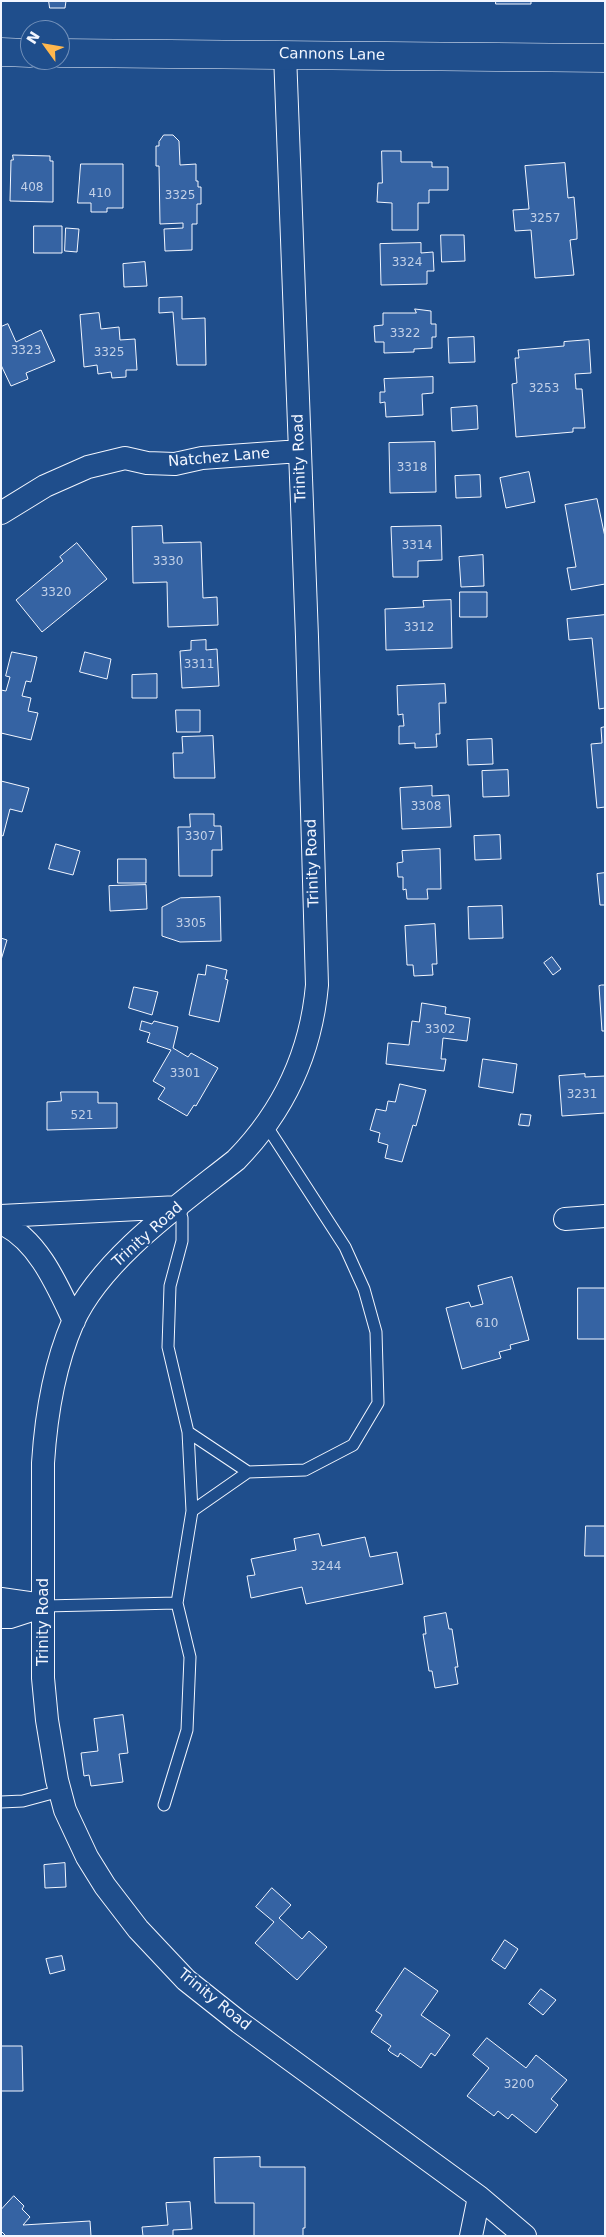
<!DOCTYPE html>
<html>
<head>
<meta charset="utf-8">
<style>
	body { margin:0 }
	#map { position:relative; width:606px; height:2237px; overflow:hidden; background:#1f4e8c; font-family:"DejaVu Sans",sans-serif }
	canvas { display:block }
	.frame { position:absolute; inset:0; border:2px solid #f2f6ff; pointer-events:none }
	.north { position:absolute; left:20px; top:20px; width:50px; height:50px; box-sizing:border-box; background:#1f4e8c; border:1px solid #7391ba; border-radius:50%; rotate:302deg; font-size:14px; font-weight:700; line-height:20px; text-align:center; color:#f2f6ff }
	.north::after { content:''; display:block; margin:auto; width:18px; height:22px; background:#ffb74d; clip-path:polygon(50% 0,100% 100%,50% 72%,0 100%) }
</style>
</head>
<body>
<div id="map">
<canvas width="606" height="2237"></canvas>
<div class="frame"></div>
<div class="north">N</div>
</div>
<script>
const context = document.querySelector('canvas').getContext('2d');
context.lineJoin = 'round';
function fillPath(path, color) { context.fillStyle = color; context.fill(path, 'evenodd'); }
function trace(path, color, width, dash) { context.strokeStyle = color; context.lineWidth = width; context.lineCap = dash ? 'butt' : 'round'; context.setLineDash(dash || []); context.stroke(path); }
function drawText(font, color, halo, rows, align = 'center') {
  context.font = font + ' "DejaVu Sans",sans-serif'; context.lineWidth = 4; context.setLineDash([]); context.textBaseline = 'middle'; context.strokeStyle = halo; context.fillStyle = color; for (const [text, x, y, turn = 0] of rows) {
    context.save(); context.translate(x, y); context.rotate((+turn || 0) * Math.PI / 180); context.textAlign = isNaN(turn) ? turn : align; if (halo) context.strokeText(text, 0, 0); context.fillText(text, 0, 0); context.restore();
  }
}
const building = new Path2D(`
	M 49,1 L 66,1 L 65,8 L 50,8 Z
	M 496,1 L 531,1 L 531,4 L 496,4 Z
	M 164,135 L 173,135 L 179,141 L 180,165 L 196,164 L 196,181 L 198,181 L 198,187 L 201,187 L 201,204 L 197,204 L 197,224 L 192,224 L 192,250 L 165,251 L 164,229 L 183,228 L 183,223 L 160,224 L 159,166 L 156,166 L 156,146 L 159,146 L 159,142 Z
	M 382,151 L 401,151 L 401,162 L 432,162 L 432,167 L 448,167 L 448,190 L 429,190 L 429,203 L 418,203 L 418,230 L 392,230 L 392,203 L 377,202 L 378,183 L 382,183 Z
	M 13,155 L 50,156 L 50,161 L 53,161 L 53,202 L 10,201 L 11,160 L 13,160 Z
	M 565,163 L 568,198 L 574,197 L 577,232 L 577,239 L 570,240 L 574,275 L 535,278 L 531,230 L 515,231 L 513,210 L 529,209 L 525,166 Z
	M 81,164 L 123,164 L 123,208 L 107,208 L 107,212 L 91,212 L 91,203 L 78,203 Z
	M 34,226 L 62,226 L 62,253 L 34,253 Z
	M 66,228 L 79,229 L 77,252 L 65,251 Z
	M 441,235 L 464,235 L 465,261 L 442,262 Z
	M 421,243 L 421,253 L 433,252 L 434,271 L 427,271 L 427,284 L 381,285 L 380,244 Z
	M 145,262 L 147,286 L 124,287 L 123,264 Z
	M 182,297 L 182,319 L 205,318 L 206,365 L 177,365 L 173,312 L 159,313 L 159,298 Z
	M 415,309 L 431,311 L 431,324 L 436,324 L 436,337 L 432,337 L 432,348 L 414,349 L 414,352 L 384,353 L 384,342 L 375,342 L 374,326 L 383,325 L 383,313 L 416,313 Z
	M 99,313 L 101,329 L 119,327 L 120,340 L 135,339 L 137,370 L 126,370 L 126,377 L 112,378 L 111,372 L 98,374 L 97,365 L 84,367 L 80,315 Z
	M 8,324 L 16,342 L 41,330 L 55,361 L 26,373 L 28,379 L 11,386 L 1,365 L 1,327 Z
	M 474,337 L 475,362 L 449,363 L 448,338 Z
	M 589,340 L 591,373 L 575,374 L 576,389 L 582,389 L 585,428 L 573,428 L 573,432 L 516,437 L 512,384 L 517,383 L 515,358 L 519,358 L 518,350 L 564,346 L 564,342 Z
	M 433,377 L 433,393 L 422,394 L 423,415 L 386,417 L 385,402 L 380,403 L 380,392 L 385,392 L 384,379 Z
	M 477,406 L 478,429 L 452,431 L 451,408 Z
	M 435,442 L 436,492 L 390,493 L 389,443 Z
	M 529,472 L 535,502 L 506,508 L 500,478 Z
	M 480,475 L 481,497 L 456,498 L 455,476 Z
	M 597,499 L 605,537 L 605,584 L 571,590 L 567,568 L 576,567 L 565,505 Z
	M 162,526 L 163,543 L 201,542 L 203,598 L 217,597 L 218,625 L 168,627 L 167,582 L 133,583 L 132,527 Z
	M 441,526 L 442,560 L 418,561 L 418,577 L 393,577 L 391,527 Z
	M 77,543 L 107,579 L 42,632 L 16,600 L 63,561 L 60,557 Z
	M 483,555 L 484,586 L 461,587 L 459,557 Z
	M 460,592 L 487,592 L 487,617 L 460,617 Z
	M 451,600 L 452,648 L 386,650 L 385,609 L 424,607 L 423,601 Z
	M 605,615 L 605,708 L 599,709 L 592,638 L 569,640 L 567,619 Z
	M 206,640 L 206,650 L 217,649 L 219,686 L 182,688 L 180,651 L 191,650 L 191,641 Z
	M 12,652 L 37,657 L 31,682 L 26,681 L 22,696 L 31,698 L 28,711 L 38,713 L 31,740 L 1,733 L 1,690 L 6,691 L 10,677 L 6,676 Z
	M 85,652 L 111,659 L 107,679 L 80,672 Z
	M 157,674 L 157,698 L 132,698 L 132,675 Z
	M 445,684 L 446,703 L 439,703 L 440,734 L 436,734 L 437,747 L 415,748 L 415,743 L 399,744 L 399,726 L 404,726 L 403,717 L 403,714 L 398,715 L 397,686 Z
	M 176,710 L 200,710 L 200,732 L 177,732 Z
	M 605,727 L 605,807 L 597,808 L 591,744 L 602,743 L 601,728 Z
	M 213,736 L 215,778 L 174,778 L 173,753 L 183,753 L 182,737 Z
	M 492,739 L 493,764 L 468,765 L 467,740 Z
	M 508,770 L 509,796 L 483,797 L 482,771 Z
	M 1,781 L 29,788 L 22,812 L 10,809 L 3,836 L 1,835 Z
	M 432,786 L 432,796 L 449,795 L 451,827 L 402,829 L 400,788 Z
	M 190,814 L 214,814 L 214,826 L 221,826 L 222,850 L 212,850 L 212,876 L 179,876 L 178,827 L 190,827 Z
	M 500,835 L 501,859 L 475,860 L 474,836 Z
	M 56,844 L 80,851 L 73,875 L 49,869 Z
	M 440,849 L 441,889 L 427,889 L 428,899 L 407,899 L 406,889 L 403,890 L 403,877 L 398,877 L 397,863 L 403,862 L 402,851 Z
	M 118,859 L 146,859 L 146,883 L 118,883 Z
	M 605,873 L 605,905 L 600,905 L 597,874 Z
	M 146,885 L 147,909 L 110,911 L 109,886 Z
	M 220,897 L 221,941 L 180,942 L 162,936 L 162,907 L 180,898 Z
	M 502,906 L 503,938 L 469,939 L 468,907 Z
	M 435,924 L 437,964 L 432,964 L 433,975 L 414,976 L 413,965 L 407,965 L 405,926 Z
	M 1,938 L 7,940 L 1,960 Z
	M 552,957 L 561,969 L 553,975 L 544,963 Z
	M 207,965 L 227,970 L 225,979 L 228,980 L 219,1022 L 189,1015 L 198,974 L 205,975 Z
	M 602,985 L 605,985 L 605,1031 L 602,1031 L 599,986 Z
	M 134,987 L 158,992 L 152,1015 L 129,1008 Z
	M 422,1003 L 446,1007 L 445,1014 L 470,1018 L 467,1041 L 443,1038 L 441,1059 L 446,1059 L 444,1071 L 386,1064 L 388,1043 L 409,1045 L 412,1021 L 419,1022 Z
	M 142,1021 L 152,1024 L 154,1021 L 178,1027 L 173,1048 L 188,1057 L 191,1053 L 218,1068 L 196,1106 L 194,1105 L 187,1116 L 158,1099 L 165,1088 L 153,1081 L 171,1050 L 147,1042 L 150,1033 L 140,1030 Z
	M 483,1059 L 517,1064 L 513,1093 L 479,1087 Z
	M 585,1074 L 585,1077 L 605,1076 L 605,1113 L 562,1116 L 559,1076 Z
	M 400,1084 L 426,1090 L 416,1126 L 413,1125 L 402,1162 L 385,1158 L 388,1145 L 378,1142 L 380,1133 L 370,1130 L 376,1109 L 386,1111 L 388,1101 L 395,1102 Z
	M 61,1092 L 98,1092 L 98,1103 L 117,1103 L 117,1128 L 47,1130 L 47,1102 L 61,1101 Z
	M 521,1114 L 531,1115 L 529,1126 L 519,1125 Z
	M 512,1277 L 529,1340 L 510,1345 L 511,1349 L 499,1352 L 501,1358 L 462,1369 L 446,1308 L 469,1302 L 471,1307 L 483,1304 L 478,1286 Z
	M 578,1288 L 605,1288 L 605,1339 L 578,1339 Z
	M 586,1526 L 605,1526 L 605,1556 L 585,1556 Z
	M 319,1534 L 322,1546 L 365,1537 L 370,1557 L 397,1552 L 403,1584 L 306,1604 L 302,1587 L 251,1598 L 247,1576 L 255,1575 L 251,1559 L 296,1550 L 294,1539 Z
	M 446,1613 L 449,1629 L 452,1629 L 458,1667 L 455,1667 L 458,1684 L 435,1688 L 432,1671 L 429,1671 L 423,1634 L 426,1634 L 424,1617 Z
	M 123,1715 L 128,1753 L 119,1754 L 123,1782 L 91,1786 L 89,1775 L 84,1776 L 81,1753 L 98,1751 L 94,1719 Z
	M 65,1863 L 66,1887 L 45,1888 L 44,1865 Z
	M 272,1888 L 291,1905 L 279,1918 L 302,1939 L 309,1931 L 327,1947 L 297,1980 L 255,1943 L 274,1922 L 256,1907 Z
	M 505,1940 L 518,1949 L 505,1969 L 492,1960 Z
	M 62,1956 L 65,1970 L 50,1974 L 46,1959 Z
	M 405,1968 L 438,1991 L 421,2015 L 450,2035 L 435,2056 L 431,2053 L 421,2068 L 400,2053 L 398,2057 L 390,2052 L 388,2050 L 391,2046 L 371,2032 L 382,2015 L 376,2011 Z
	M 541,1989 L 556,2000 L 543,2015 L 529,2004 Z
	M 487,2038 L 526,2068 L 536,2055 L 567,2080 L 551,2099 L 558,2105 L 536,2133 L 512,2114 L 508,2119 L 498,2111 L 494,2116 L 467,2096 L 489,2068 L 473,2055 Z
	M 1,2046 L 22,2046 L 23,2091 L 1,2091 Z
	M 260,2157 L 260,2167 L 305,2167 L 305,2228 L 303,2228 L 303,2236 L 254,2236 L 254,2203 L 215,2203 L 214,2158 Z
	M 14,2196 L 24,2206 L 22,2209 L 30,2217 L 23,2225 L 90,2221 L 91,2236 L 6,2236 L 1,2231 L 1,2210 Z
	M 190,2202 L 192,2229 L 173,2230 L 173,2236 L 143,2236 L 142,2227 L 168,2225 L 166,2203 Z`);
const lane = new Path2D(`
	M 178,1207 L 182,1218 L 182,1241 L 170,1286 L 168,1347 L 188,1432 L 248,1472 L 305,1470 L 353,1445 L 378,1403 L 376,1332 L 364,1289 L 345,1247 L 266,1125
	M 188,1432 L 192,1511 L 248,1472
	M 44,1606 L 177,1603 L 192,1511
	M 1,1802 L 23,1801 L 60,1791
	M 164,1805 L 187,1730 L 190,1657 L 177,1603`);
const street = new Path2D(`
	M 285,54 L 307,637 L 317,985 C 311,1053 284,1111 236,1160 C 182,1203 102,1258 73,1322 C 54,1366 46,1416 43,1463 L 43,1678 L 47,1720 L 57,1780 L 65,1810 L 87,1857 L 105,1886 L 138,1929 L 186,1980 L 239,2022 L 479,2197 L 525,2236
	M 1,513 L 45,486 L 88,467 L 125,458 L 147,463 L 175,464 L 202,458 L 300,451
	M 1,1216 L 178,1207
	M 565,1219 L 605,1216
	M 1,1223 C 38,1239 58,1287 74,1321
	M 1,1599 L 43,1605
	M 1,1617 L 10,1617 L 44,1606
	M 471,2236 L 479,2197`);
const secondary = new Path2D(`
	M 1,52 L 30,53
	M 60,53 L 605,58`);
const numberNames = [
	["408",32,188],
	["410",100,194],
	["3325",180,196],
	["3257",545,219],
	["3324",407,263],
	["3322",405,334],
	["3323",26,351],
	["3325",109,353],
	["3253",544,389],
	["3318",412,468],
	["3314",417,546],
	["3330",168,562],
	["3320",56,593],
	["3312",419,628],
	["3311",199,665],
	["3308",426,807],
	["3307",200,837],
	["3305",191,924],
	["3302",440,1030],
	["3301",185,1074],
	["3231",582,1095],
	["521",82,1116],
	["610",487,1324],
	["3244",326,1567],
	["3200",519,2085]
];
const streetNames = [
	["Cannons Lane",332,55,1],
	["Natchez Lane",219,458,-5],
	["Trinity Road",300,458,-92],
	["Trinity Road",313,863,-92],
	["Trinity Road",148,1235,-42],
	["Trinity Road",44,1622,-90],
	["Trinity Road",214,2000,39]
];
fillPath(building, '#3563a3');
trace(building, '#f2f6ff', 1);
trace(lane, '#f2f6ff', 13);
trace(street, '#f2f6ff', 24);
trace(secondary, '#f2f6ff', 29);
trace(lane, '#1f4e8c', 11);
trace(street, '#1f4e8c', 22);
trace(secondary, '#1f4e8c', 28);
drawText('12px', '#c3d1e8', null, numberNames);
drawText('15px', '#f2f6ff', '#1f4e8c', streetNames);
</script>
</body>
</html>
